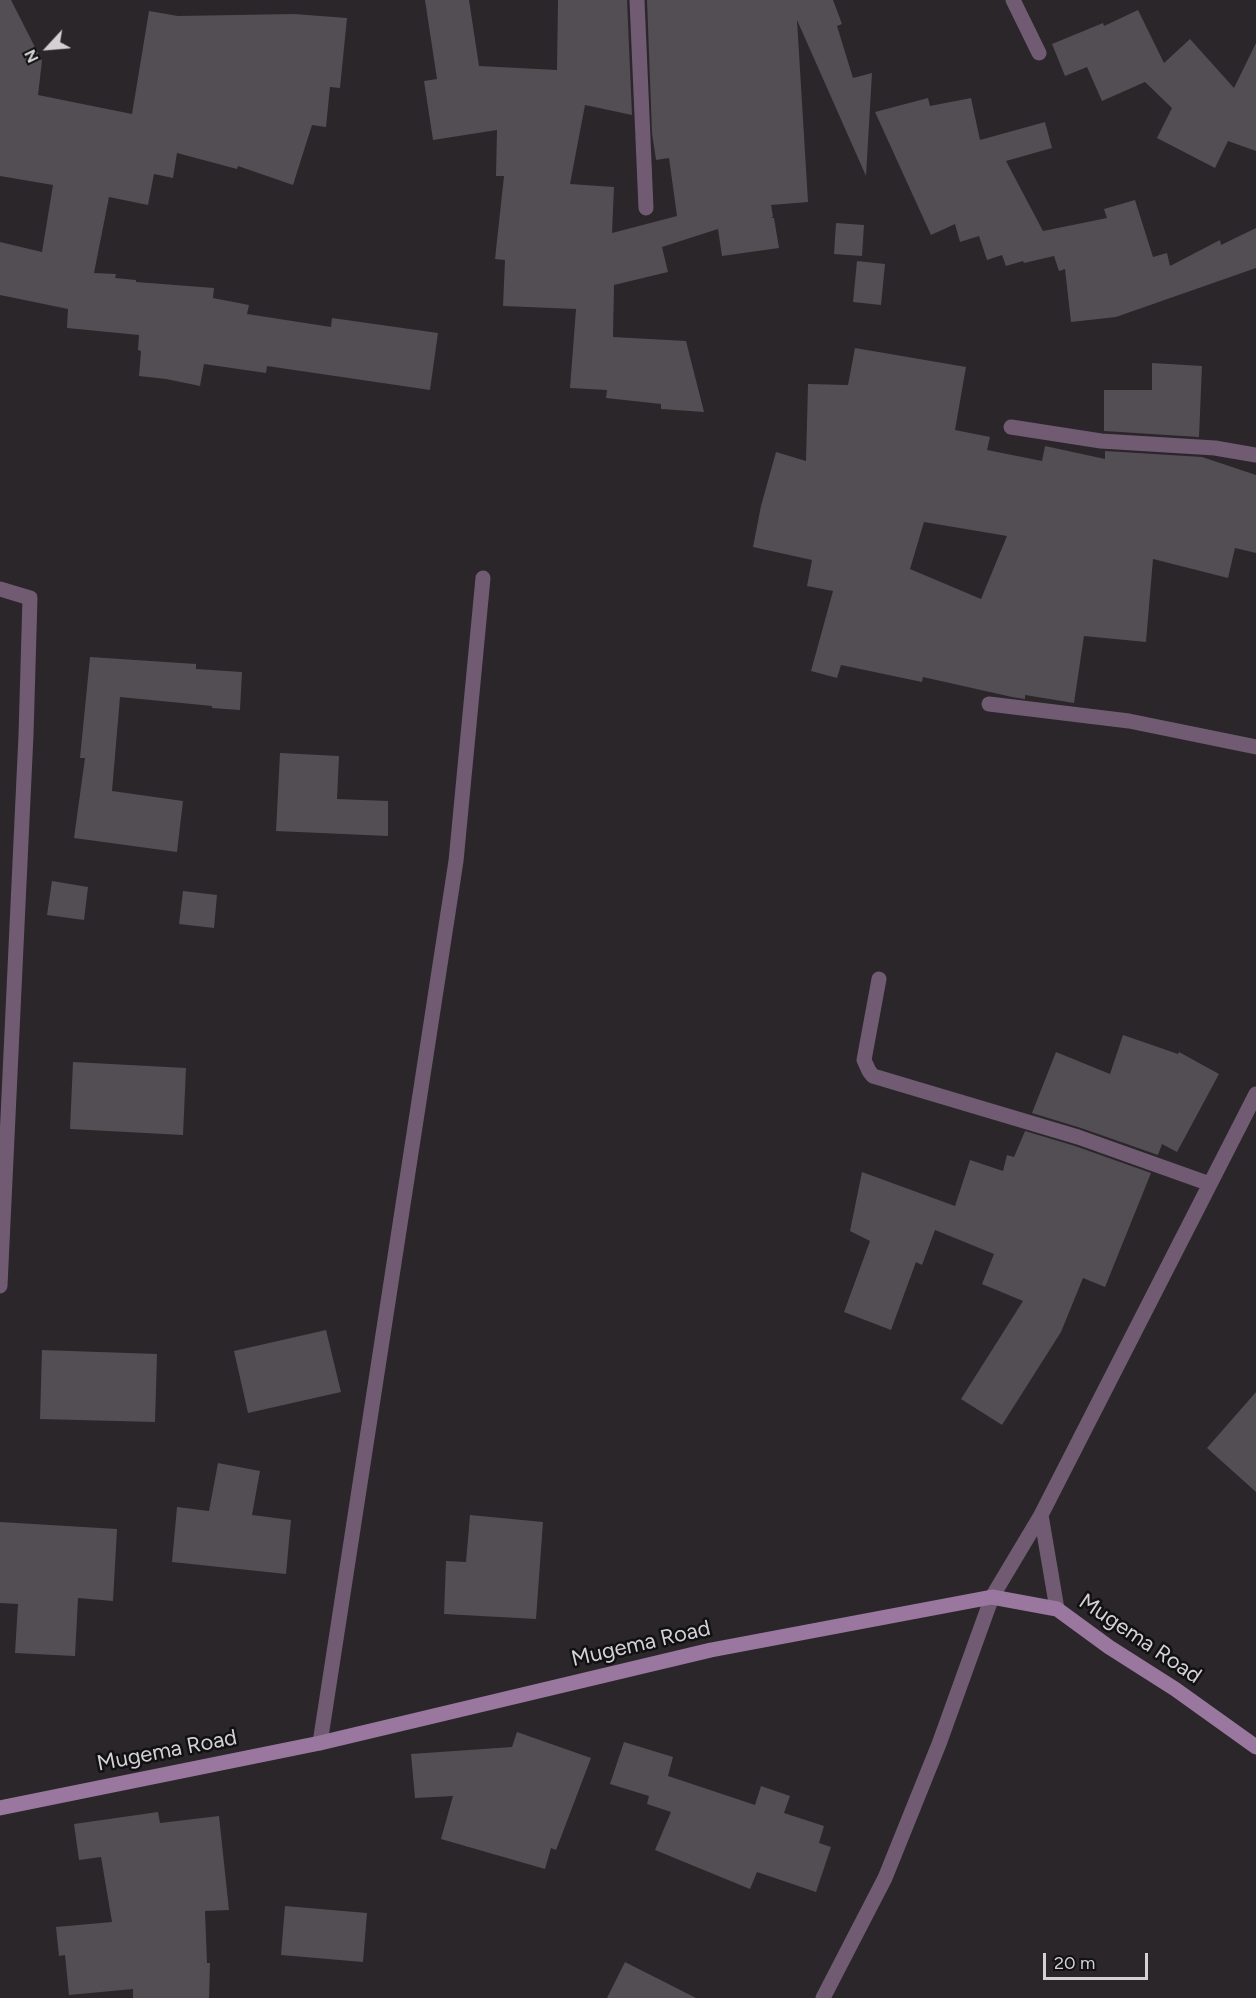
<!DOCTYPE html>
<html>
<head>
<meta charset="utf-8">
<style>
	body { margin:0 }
	#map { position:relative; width:1256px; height:1998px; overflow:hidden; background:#2a262a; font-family:Figtree,sans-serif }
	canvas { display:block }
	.north { position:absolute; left:18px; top:18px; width:60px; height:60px; -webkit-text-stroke:4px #111012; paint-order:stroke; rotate:244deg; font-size:16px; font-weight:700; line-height:24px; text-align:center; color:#d3d1d4 }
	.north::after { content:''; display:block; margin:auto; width:21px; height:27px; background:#d3d1d4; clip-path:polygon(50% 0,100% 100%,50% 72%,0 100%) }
	.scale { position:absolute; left:1043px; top:1953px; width:105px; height:27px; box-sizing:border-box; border:3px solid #d3d1d4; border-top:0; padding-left:8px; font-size:18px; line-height:21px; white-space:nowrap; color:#d3d1d4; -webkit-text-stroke:4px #111012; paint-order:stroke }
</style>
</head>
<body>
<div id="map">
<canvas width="1256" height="1998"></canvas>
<div class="north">N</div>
<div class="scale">20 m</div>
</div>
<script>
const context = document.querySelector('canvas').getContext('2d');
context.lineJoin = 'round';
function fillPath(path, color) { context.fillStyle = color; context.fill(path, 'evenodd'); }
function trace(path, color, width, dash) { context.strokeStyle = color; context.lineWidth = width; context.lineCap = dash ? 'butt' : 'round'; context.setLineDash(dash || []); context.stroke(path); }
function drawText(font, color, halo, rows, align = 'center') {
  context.font = font + ' Figtree,sans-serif'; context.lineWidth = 5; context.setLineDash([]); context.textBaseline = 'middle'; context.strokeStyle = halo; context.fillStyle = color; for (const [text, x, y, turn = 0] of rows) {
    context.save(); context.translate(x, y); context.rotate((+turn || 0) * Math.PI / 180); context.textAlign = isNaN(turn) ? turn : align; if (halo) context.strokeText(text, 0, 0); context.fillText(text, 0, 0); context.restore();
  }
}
const building = new Path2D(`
	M 0,0 L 11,0 L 42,61 L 38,95 L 132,114 L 149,11 L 178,16 L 294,14 L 347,18 L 340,88 L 330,87 L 326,127 L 312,125 L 293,185 L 238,166 L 237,169 L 177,153 L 173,178 L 154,174 L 148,205 L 109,197 L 94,273 L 116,274 L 115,278 L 136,280 L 136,282 L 214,288 L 213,298 L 249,305 L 247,314 L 331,327 L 332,318 L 438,333 L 430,390 L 267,366 L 266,373 L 204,364 L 200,386 L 166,379 L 139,376 L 141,351 L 138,350 L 139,335 L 67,328 L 68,309 L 0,295 L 0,242 L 42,252 L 53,185 L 0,176 Z
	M 425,0 L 469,0 L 479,66 L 557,70 L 558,0 L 627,0 L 632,115 L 585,105 L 570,184 L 614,187 L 612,233 L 677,216 L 669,158 L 656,160 L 652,133 L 647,0 L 833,0 L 842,24 L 837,26 L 853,78 L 872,73 L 866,176 L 797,20 L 808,202 L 771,205 L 773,217 L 771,218 L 774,218 L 779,248 L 722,256 L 718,229 L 662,247 L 668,272 L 614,285 L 613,337 L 686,341 L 704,412 L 661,409 L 661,404 L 606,398 L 607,390 L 570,388 L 576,309 L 503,306 L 505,260 L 495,259 L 504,176 L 496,176 L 497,130 L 433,140 L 424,81 L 437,79 Z
	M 1138,10 L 1164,63 L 1190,39 L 1234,88 L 1256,43 L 1256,151 L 1228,141 L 1215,168 L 1157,138 L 1172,108 L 1145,82 L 1102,101 L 1087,67 L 1065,76 L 1052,44 L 1103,23 L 1104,26 Z
	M 928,98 L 930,106 L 971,98 L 980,140 L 1045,122 L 1052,148 L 1006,161 L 1043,231 L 1107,218 L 1104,209 L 1135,200 L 1153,257 L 1167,253 L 1170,266 L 1220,240 L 1221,245 L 1256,228 L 1256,268 L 1116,317 L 1071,322 L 1065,269 L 1059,271 L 1054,256 L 1024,263 L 1023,261 L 1006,266 L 1002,255 L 987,260 L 979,236 L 960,242 L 955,224 L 931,235 L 875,112 Z
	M 836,223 L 864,225 L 862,256 L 834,254 Z
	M 857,261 L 885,264 L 881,305 L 853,302 Z
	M 855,348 L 966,367 L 955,430 L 990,437 L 987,450 L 1042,461 L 1045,446 L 1105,459 L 1105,451 L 1202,457 L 1256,475 L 1256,553 L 1235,548 L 1228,578 L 1153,559 L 1146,642 L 1084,636 L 1074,703 L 1025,695 L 1025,699 L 1012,697 L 923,677 L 922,682 L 841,665 L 837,678 L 811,671 L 833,591 L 807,586 L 812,560 L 753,547 L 761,506 L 776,452 L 806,461 L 808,384 L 848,385 ZM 924,522 L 1007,536 L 981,599 L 910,569 Z
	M 1152,363 L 1202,366 L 1199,437 L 1104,431 L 1104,390 L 1152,390 Z
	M 90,657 L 196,664 L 196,669 L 242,672 L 240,710 L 212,708 L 212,706 L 120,697 L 112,791 L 183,801 L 177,852 L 74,838 L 85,758 L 80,758 Z
	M 280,753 L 339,756 L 337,799 L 388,801 L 388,836 L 276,831 Z
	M 52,881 L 88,887 L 84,920 L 47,915 Z
	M 183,891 L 217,895 L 214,928 L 179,924 Z
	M 1123,1035 L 1178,1054 L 1179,1052 L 1219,1074 L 1177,1152 L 1162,1144 L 1158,1155 L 1081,1128 L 1032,1113 L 1056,1052 L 1110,1074 Z
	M 73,1062 L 186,1068 L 183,1135 L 70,1129 Z
	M 1025,1131 L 1075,1146 L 1151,1173 L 1105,1287 L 1083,1278 L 1061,1332 L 1002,1425 L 961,1399 L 1023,1301 L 982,1284 L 994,1254 L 935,1230 L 922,1265 L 916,1262 L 891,1330 L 844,1312 L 870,1241 L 850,1231 L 862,1172 L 955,1206 L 970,1160 L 1003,1171 L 1007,1155 L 1014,1157 Z
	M 326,1330 L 341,1392 L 248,1413 L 234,1351 Z
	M 42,1350 L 157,1354 L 155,1422 L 40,1419 Z
	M 1256,1392 L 1256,1492 L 1207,1448 Z
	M 218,1463 L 260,1471 L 252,1515 L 291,1520 L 286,1574 L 172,1562 L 177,1507 L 209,1511 Z
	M 470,1515 L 543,1522 L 536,1619 L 444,1614 L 446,1561 L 466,1562 Z
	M 0,1522 L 117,1529 L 113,1601 L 78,1598 L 75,1656 L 15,1653 L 18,1604 L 0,1603 Z
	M 517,1732 L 591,1758 L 556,1850 L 551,1848 L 545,1869 L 441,1839 L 453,1796 L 415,1798 L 411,1754 L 512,1747 Z
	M 624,1742 L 673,1757 L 668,1776 L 755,1805 L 761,1786 L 790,1796 L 784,1813 L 824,1826 L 819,1843 L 831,1847 L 816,1892 L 757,1872 L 750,1889 L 655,1850 L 671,1812 L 647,1804 L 649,1796 L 610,1784 Z
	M 158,1812 L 160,1823 L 219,1816 L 229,1910 L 205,1911 L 207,1963 L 210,1963 L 209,1998 L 133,1998 L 133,1989 L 69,1995 L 65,1955 L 59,1956 L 56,1927 L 112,1922 L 101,1857 L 79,1860 L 74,1824 Z
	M 285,1906 L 367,1913 L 363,1962 L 281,1955 Z
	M 625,1962 L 696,1998 L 607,1998 Z`);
const lane = new Path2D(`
	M 989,704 L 1129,721 L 1256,747`);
const street = new Path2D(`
	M 637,0 L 646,208
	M 1013,0 L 1039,53
	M 1011,427 L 1101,441 L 1215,448 L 1256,455
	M 0,589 L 30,598 L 26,735 L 0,1286
	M 879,979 L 864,1060 L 869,1071 L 873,1076 L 1078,1137 L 1210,1184
	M 1041,1515 L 1057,1609
	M 320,1743 L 456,861 L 483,578
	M 823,1998 L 885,1878 L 939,1744 L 992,1597 L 1041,1515 L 1256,1094`);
const secondary = new Path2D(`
	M 0,1808 L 320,1743 L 711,1650 L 992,1597 L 1057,1609 L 1109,1647 L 1175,1689 L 1256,1747`);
const streetNames = [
	["Mugema Road",1140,1639,34],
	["Mugema Road",641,1644,-13],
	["Mugema Road",167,1751,-11]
];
fillPath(building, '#524e53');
trace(lane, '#705b73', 15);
trace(street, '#705b73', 15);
trace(secondary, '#99779e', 15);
drawText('22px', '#d3d1d4', '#111012', streetNames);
</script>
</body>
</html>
